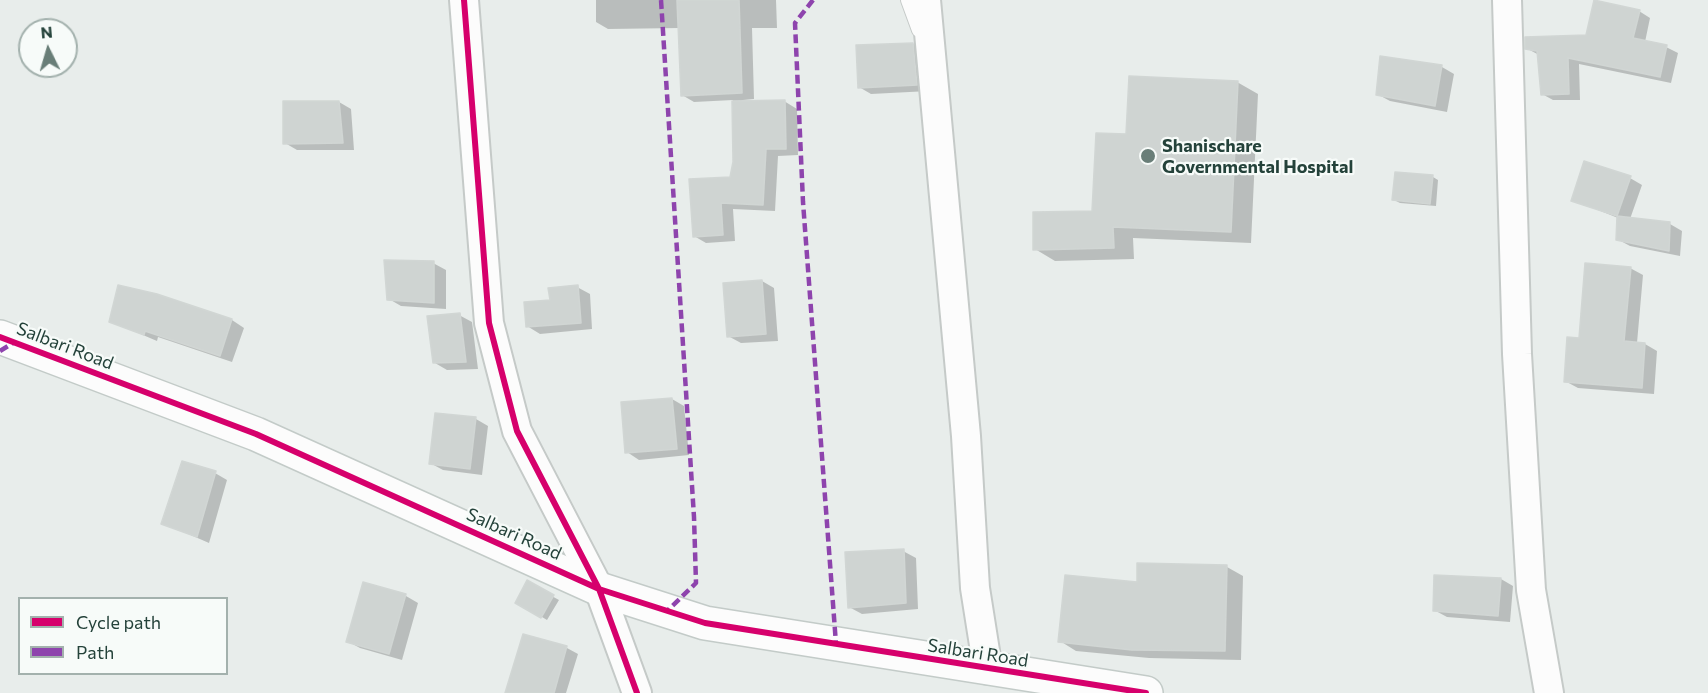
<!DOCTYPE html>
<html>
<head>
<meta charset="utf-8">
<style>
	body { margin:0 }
	#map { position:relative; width:1708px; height:693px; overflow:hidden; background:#e8edeb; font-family:Commissioner,sans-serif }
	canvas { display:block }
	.legend { position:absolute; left:18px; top:597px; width:210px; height:78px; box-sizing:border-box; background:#f7fbf9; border:2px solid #a3b1ad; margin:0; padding:8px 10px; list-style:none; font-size:18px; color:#24423a }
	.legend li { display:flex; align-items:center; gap:12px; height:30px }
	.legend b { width:30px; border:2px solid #a3b1ad }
	.north { position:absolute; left:18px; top:18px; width:60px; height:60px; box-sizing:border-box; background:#f7fbf9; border:2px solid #a3b1ad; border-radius:50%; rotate:355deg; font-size:16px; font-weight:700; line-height:24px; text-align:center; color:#24423a }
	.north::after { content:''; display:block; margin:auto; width:21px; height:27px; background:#697e78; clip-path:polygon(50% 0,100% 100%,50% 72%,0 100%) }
</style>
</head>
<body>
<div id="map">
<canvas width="1708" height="693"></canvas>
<ul class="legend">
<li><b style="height:8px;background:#d6006c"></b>Cycle path</li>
<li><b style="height:8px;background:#8e44ad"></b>Path</li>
</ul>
<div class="north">N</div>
</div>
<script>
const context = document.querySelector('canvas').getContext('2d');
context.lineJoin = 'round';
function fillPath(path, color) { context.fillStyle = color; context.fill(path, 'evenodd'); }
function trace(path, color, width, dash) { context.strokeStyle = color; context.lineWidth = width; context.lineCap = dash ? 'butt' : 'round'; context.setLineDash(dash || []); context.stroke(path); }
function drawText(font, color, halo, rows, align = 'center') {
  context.font = font + ' Commissioner,sans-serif'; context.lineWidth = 4.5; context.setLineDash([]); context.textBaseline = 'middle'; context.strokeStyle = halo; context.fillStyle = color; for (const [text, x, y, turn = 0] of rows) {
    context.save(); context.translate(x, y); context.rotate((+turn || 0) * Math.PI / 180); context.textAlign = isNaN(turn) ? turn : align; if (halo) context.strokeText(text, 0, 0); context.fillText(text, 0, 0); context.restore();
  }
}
const shadow = new Path2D(`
	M 596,0 L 776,0 L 777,28 L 752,28 L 754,99 L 743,100 L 743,103 L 784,101 L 797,109 L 798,155 L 778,156 L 775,211 L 733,209 L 735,241 L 706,243 L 694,236 L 731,178 L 734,163 L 733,100 L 694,102 L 682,95 L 680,28 L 608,29 L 596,22 Z
	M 1639,11 L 1650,18 L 1645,42 L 1666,47 L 1678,53 L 1671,83 L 1579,64 L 1580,100 L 1553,100 L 1542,94 L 1539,55 L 1526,48 L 1587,37 Z
	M 913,44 L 925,51 L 929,91 L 871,94 L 859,87 Z
	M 1382,58 L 1442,67 L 1454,74 L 1447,112 L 1390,101 L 1377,94 Z
	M 1237,82 L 1258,94 L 1251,243 L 1133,238 L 1134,259 L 1055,261 L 1035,249 L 1094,213 L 1127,135 Z
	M 339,102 L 351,109 L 354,150 L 297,150 L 285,143 Z
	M 1433,177 L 1438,180 L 1436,206 L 1400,203 L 1394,200 Z
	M 1630,178 L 1642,185 L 1630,219 L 1670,224 L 1682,231 L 1680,256 L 1630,246 L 1617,239 L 1618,218 L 1573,200 Z
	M 433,263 L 446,270 L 446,309 L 401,306 L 389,299 Z
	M 1630,268 L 1643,275 L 1637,343 L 1645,344 L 1657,351 L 1654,394 L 1578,388 L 1565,381 L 1580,339 Z
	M 762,281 L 774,288 L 778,341 L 741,343 L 728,336 Z
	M 577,287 L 590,294 L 592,329 L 540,334 L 527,326 L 551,301 Z
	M 156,296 L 232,320 L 244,328 L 232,362 L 158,337 L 157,341 L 110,321 Z
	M 459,315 L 472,322 L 478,369 L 447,370 L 435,363 Z
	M 672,399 L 684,406 L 689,455 L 639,460 L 627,452 Z
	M 476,419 L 488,426 L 482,475 L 443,470 L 430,463 Z
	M 215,473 L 227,480 L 209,543 L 163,523 Z
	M 903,551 L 916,558 L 918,609 L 862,614 L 849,607 Z
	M 1227,567 L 1243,576 L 1241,660 L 1149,658 L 1076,651 L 1060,641 Z
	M 1501,579 L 1513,586 L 1510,622 L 1447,617 L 1434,610 Z
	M 528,583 L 559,600 L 547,620 L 517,602 Z
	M 364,584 L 406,596 L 418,603 L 402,660 L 360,648 L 347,641 Z
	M 524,636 L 567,648 L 578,654 L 566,693 L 507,693 Z`);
const building = new Path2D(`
	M 677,0 L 739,0 L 742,93 L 681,96 Z
	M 1594,0 L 1640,10 L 1633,38 L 1667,45 L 1660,77 L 1568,58 L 1569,94 L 1541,95 L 1537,51 L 1525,49 L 1525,37 L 1586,35 Z
	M 913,43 L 917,85 L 858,88 L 856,45 Z
	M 1380,56 L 1442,65 L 1435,106 L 1376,95 Z
	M 1129,76 L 1238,81 L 1231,232 L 1113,227 L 1114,248 L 1033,250 L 1033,212 L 1092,211 L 1096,133 L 1126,134 Z
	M 785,100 L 786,149 L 766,149 L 763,205 L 721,203 L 723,235 L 693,237 L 689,179 L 730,177 L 733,162 L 732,101 Z
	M 283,101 L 339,101 L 343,143 L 283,144 Z
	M 1584,161 L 1631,176 L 1617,216 L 1571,201 Z
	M 1395,172 L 1433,175 L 1430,204 L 1392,200 Z
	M 1617,216 L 1670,222 L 1669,251 L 1616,240 Z
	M 384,260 L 434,261 L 434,303 L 387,300 Z
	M 1585,263 L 1631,267 L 1624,341 L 1645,343 L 1642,388 L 1564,382 L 1567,337 L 1579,338 Z
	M 762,280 L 766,334 L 727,337 L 723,283 Z
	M 118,285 L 157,294 L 232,319 L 220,356 L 145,331 L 144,335 L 109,322 Z
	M 578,285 L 581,323 L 526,327 L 524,302 L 550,300 L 548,288 Z
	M 460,313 L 466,362 L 433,363 L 427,316 Z
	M 672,398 L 677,449 L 625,453 L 621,402 Z
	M 435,413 L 476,417 L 470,469 L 429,464 Z
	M 182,461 L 216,471 L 197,537 L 161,524 Z
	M 904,549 L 906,603 L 848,608 L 845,552 Z
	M 1137,563 L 1227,565 L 1225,651 L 1132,650 L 1058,642 L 1065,575 L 1137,582 Z
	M 1434,575 L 1501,578 L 1498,616 L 1433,611 Z
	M 527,580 L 554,595 L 541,618 L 515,603 Z
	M 363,582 L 406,594 L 389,654 L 346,642 Z
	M 523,634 L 567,646 L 554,693 L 505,693 Z`);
const lane = new Path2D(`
	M 908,0 L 919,30`);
const street = new Path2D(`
	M 464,0 L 489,323 L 517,431 L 599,589 L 637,693
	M 926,0 L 966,436 L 975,588 L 988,670
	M 1507,0 L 1517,354 L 1531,590 L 1549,693`);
const secondary = new Path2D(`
	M 0,337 L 256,434 L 599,589 L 705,623 L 1146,693`);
const quiet = new Path2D(`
	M 661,0 L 694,517 L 696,583 L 667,611
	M 813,0 L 795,23 L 803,202 L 836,644
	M 0,351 L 13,343`);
const cycleway = new Path2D(`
	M 464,0 L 489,323 L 517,431 L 599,589 L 637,693
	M 0,337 L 256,434 L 599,589 L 705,623 L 1146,693`);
const markers = [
	[1148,156,8,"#697e78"]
];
const poiNames = [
	["Shanischare",1162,146],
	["Governmental Hospital",1162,167]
];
const streetNames = [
	["Salbari Road",65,346,21],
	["Salbari Road",514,534,24],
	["Salbari Road",978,653,9]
];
fillPath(shadow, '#0003');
fillPath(building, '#cfd4d2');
trace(building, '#d1d6d4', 1.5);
trace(lane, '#c5cac8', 16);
trace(street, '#c5cac8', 32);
trace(secondary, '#c3cbc8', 36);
trace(lane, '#fcfcfc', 14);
trace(street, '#fcfcfc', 28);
trace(secondary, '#fcfcfc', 33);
trace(quiet, '#8e44ad', 4.5, [9, 4.5]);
trace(cycleway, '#d6006c', 6);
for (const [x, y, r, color] of markers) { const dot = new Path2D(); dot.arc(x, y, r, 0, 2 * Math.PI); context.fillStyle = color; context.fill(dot); trace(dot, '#f7fbf9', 2); }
drawText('bold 18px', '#24423a', '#f7fbf9', poiNames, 'left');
drawText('18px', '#24423a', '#f7fbf9', streetNames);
</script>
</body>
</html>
